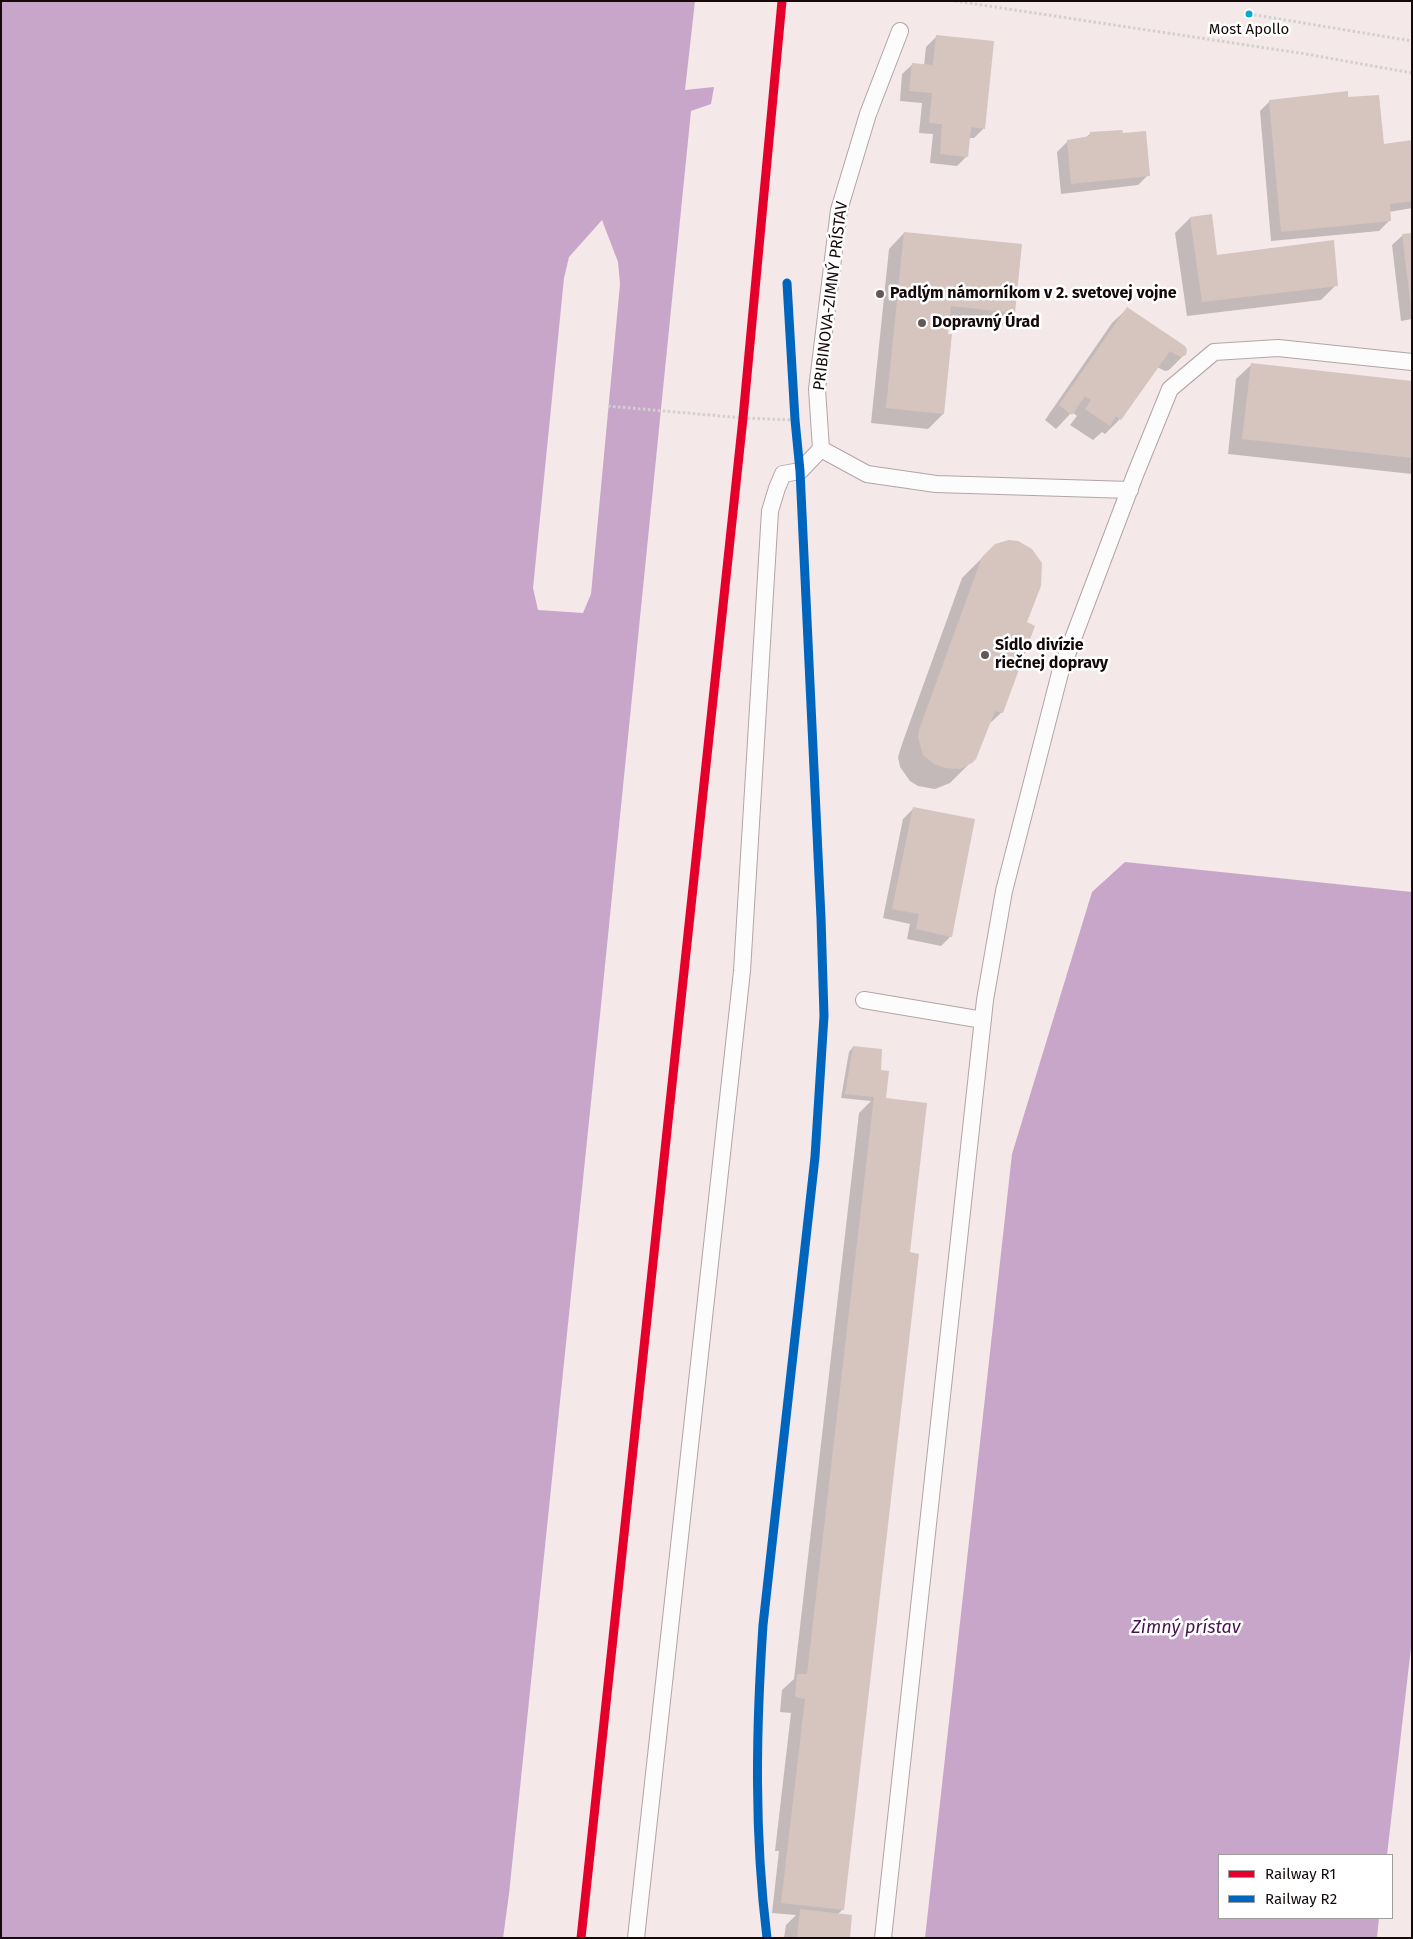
<!DOCTYPE html>
<html>
<head>
<meta charset="utf-8">
<style>
	body { margin:0 }
	#map { position:relative; width:1413px; height:1939px; overflow:hidden; background:#f4e8e8; font-family:"Fira Sans",sans-serif }
	canvas { display:block }
	.frame { position:absolute; inset:0; border:2px solid #16090a; pointer-events:none }
	.legend { position:absolute; left:1218px; top:1854px; width:175px; height:65px; box-sizing:border-box; background:#fff; border:1px solid #a29d9d; margin:0; padding:6px 9px; list-style:none; font-size:15px; color:#16090a }
	.legend li { display:flex; align-items:center; gap:10px; height:25px }
	.legend b { width:25px; border:1px solid #a29d9d }
</style>
</head>
<body>
<div id="map">
<canvas width="1413" height="1939"></canvas>
<div class="frame"></div>
<ul class="legend">
<li><b style="height:6px;background:#e4002b"></b>Railway R1</li>
<li><b style="height:6px;background:#0065bd"></b>Railway R2</li>
</ul>
</div>
<script>
const context = document.querySelector('canvas').getContext('2d');
context.lineJoin = 'round';
function fillPath(path, color) { context.fillStyle = color; context.fill(path, 'evenodd'); }
function trace(path, color, width, dash) { context.strokeStyle = color; context.lineWidth = width; context.lineCap = dash ? 'butt' : 'round'; context.setLineDash(dash || []); context.stroke(path); }
function drawText(font, color, halo, rows, align = 'center') {
  context.font = font + ' "Fira Sans",sans-serif'; context.lineWidth = 5; context.setLineDash([]); context.textBaseline = 'middle'; context.strokeStyle = halo; context.fillStyle = color; for (const [text, x, y, turn = 0] of rows) {
    context.save(); context.translate(x, y); context.rotate((+turn || 0) * Math.PI / 180); context.textAlign = isNaN(turn) ? turn : align; if (halo) context.strokeText(text, 0, 0); context.fillText(text, 0, 0); context.restore();
  }
}
const water = new Path2D(`
	M 1,1 L 695,1 L 685,90 L 714,87 L 711,104 L 691,111 L 600,1015 L 509,1894 L 503,1938 L 1,1938 Z
	M 1125,862 L 1412,892 L 1412,1639 L 1387,1855 L 1219,1855 L 1219,1918 L 1379,1918 L 1377,1938 L 925,1938 L 1012,1154 L 1092,892 Z`);
const pier = new Path2D(`
	M 602,220 L 618,262 L 620,284 L 591,594 L 583,613 L 538,610 L 533,588 L 564,278 L 569,257 Z`);
const shadow = new Path2D(`
	M 936,37 L 984,128 L 974,138 L 969,138 L 967,156 L 957,166 L 930,163 L 933,134 L 919,133 L 922,103 L 900,101 L 902,74 L 913,64 L 924,66 L 926,47 Z
	M 1347,99 L 1382,146 L 1412,142 L 1412,208 L 1389,212 L 1389,221 L 1379,231 L 1271,241 L 1260,111 L 1270,101 Z
	M 1091,133 L 1148,175 L 1138,185 L 1061,194 L 1057,152 L 1068,141 L 1085,138 Z
	M 1190,218 L 1216,256 L 1336,285 L 1321,300 L 1187,316 L 1175,233 Z
	M 904,233 L 1014,313 L 999,328 L 948,322 L 943,414 L 928,429 L 871,423 L 889,249 Z
	M 1412,234 L 1412,319 L 1401,321 L 1392,245 L 1403,235 Z
	M 1128,308 L 1185,354 L 1169,370 L 1165,371 L 1157,367 L 1120,419 L 1105,434 L 1102,432 L 1093,440 L 1070,425 L 1077,416 L 1072,412 L 1056,429 L 1045,420 L 1112,323 Z
	M 1252,364 L 1412,382 L 1412,474 L 1228,454 L 1236,379 Z
	M 995,545 L 1025,623 L 1002,712 L 988,725 L 975,758 L 950,783 L 935,789 L 918,786 L 910,781 L 900,767 L 898,757 L 902,744 L 962,578 Z
	M 913,809 L 951,936 L 941,946 L 907,939 L 910,924 L 883,918 L 903,819 Z
	M 853,1047 L 879,1072 L 908,1253 L 843,1909 L 837,1915 L 848,1938 L 784,1938 L 786,1925 L 796,1915 L 772,1913 L 779,1851 L 775,1851 L 791,1713 L 780,1712 L 782,1690 L 794,1679 L 859,1113 L 871,1101 L 841,1098 L 849,1052 Z`);
const building = new Path2D(`
	M 936,35 L 994,41 L 985,129 L 971,127 L 968,157 L 940,154 L 942,124 L 929,123 L 932,93 L 909,91 L 912,63 L 933,65 Z
	M 1348,91 L 1348,97 L 1379,95 L 1384,144 L 1412,140 L 1412,201 L 1390,204 L 1391,221 L 1281,232 L 1269,100 Z
	M 1122,130 L 1123,133 L 1146,131 L 1150,176 L 1071,184 L 1067,140 L 1090,136 L 1090,132 Z
	M 1212,214 L 1217,255 L 1334,240 L 1338,286 L 1202,302 L 1190,217 Z
	M 904,232 L 1022,244 L 1015,313 L 951,306 L 948,334 L 952,334 L 944,414 L 886,408 Z
	M 1412,233 L 1412,308 L 1411,308 L 1402,234 Z
	M 1127,307 L 1185,346 L 1187,350 L 1186,355 L 1181,357 L 1170,351 L 1121,420 L 1116,416 L 1110,426 L 1085,409 L 1091,400 L 1085,396 L 1072,415 L 1059,405 Z
	M 1251,363 L 1412,381 L 1412,458 L 1242,439 Z
	M 1009,540 L 1018,541 L 1032,549 L 1042,563 L 1041,586 L 1027,622 L 1035,626 L 1003,713 L 995,711 L 976,759 L 972,763 L 960,769 L 946,768 L 934,764 L 923,755 L 918,737 L 919,730 L 982,557 L 995,544 Z
	M 913,807 L 975,819 L 952,937 L 916,929 L 919,914 L 892,909 Z
	M 853,1046 L 882,1049 L 881,1070 L 889,1071 L 886,1098 L 927,1103 L 910,1252 L 919,1254 L 844,1910 L 781,1903 L 805,1699 L 795,1697 L 797,1674 L 807,1674 L 874,1097 L 845,1094 Z
	M 800,1909 L 852,1915 L 850,1938 L 797,1938 Z`);
const path = new Path2D(`
	M 955,1 L 1306,54 L 1412,73
	M 1249,14 L 1412,41
	M 608,406 L 743,418 L 795,420`);
const lane = new Path2D(`
	M 821,449 L 817,389 L 839,210 L 868,114 L 900,31
	M 864,1000 L 983,1020
	M 636,1938 L 742,971 L 770,511 L 777,488 L 783,474 L 800,471 L 821,449 L 867,474 L 936,484 L 1130,490
	M 883,1938 L 985,1000 L 1004,891 L 1060,673 L 1135,475 L 1170,389 L 1214,352 L 1278,348 L 1412,362`);
const rail1 = new Path2D(`
	M 581,1938 L 743,418 L 782,1`);
const rail2 = new Path2D(`
	M 767,1938 C 754,1833 756,1730 763,1625 L 815,1157 L 824,1016 L 821,918 L 800,471 L 795,420 L 787,283`);
const markers = [
	[1249,14,4.5,"#00a9ce"],
	[880,294,5,"#645758"],
	[922,323,5,"#645758"],
	[985,655,5,"#645758"]
];
const busNames = [
	["Most Apollo",1249,30]
];
const poiNames = [
	["Padlým námorníkom v 2. svetovej vojne",890,294],
	["Dopravný Úrad",932,323],
	["Sídlo divízie",995,646],
	["riečnej dopravy",995,664]
];
const streetNames = [
	["PRIBINOVA-ZIMNÝ PRÍSTAV",831,296,-83]
];
const waterNames = [
	["Zimný prístav",1186,1628]
];
fillPath(water, '#c8a6ca');
fillPath(pier, '#f4e8e8');
fillPath(shadow, '#0003');
fillPath(building, '#d6c4bf');
trace(lane, '#b1a5a6', 18);
trace(path, '#d4d0d0', 3, [2.5, 2.5]);
trace(lane, '#fdfcfc', 16);
trace(rail1, '#e4002b', 9);
trace(rail2, '#0065bd', 9);
for (const [x, y, r, color] of markers) { const dot = new Path2D(); dot.arc(x, y, r, 0, 2 * Math.PI); context.fillStyle = color; context.fill(dot); trace(dot, '#fff', 2); }
drawText('15px', '#16090a', '#fff', busNames);
drawText('bold 16px', '#16090a', '#fff', poiNames, 'left');
drawText('16px', '#16090a', '#fff', streetNames);
drawText('italic 18px', '#481151', '#fff', waterNames);
</script>
</body>
</html>
